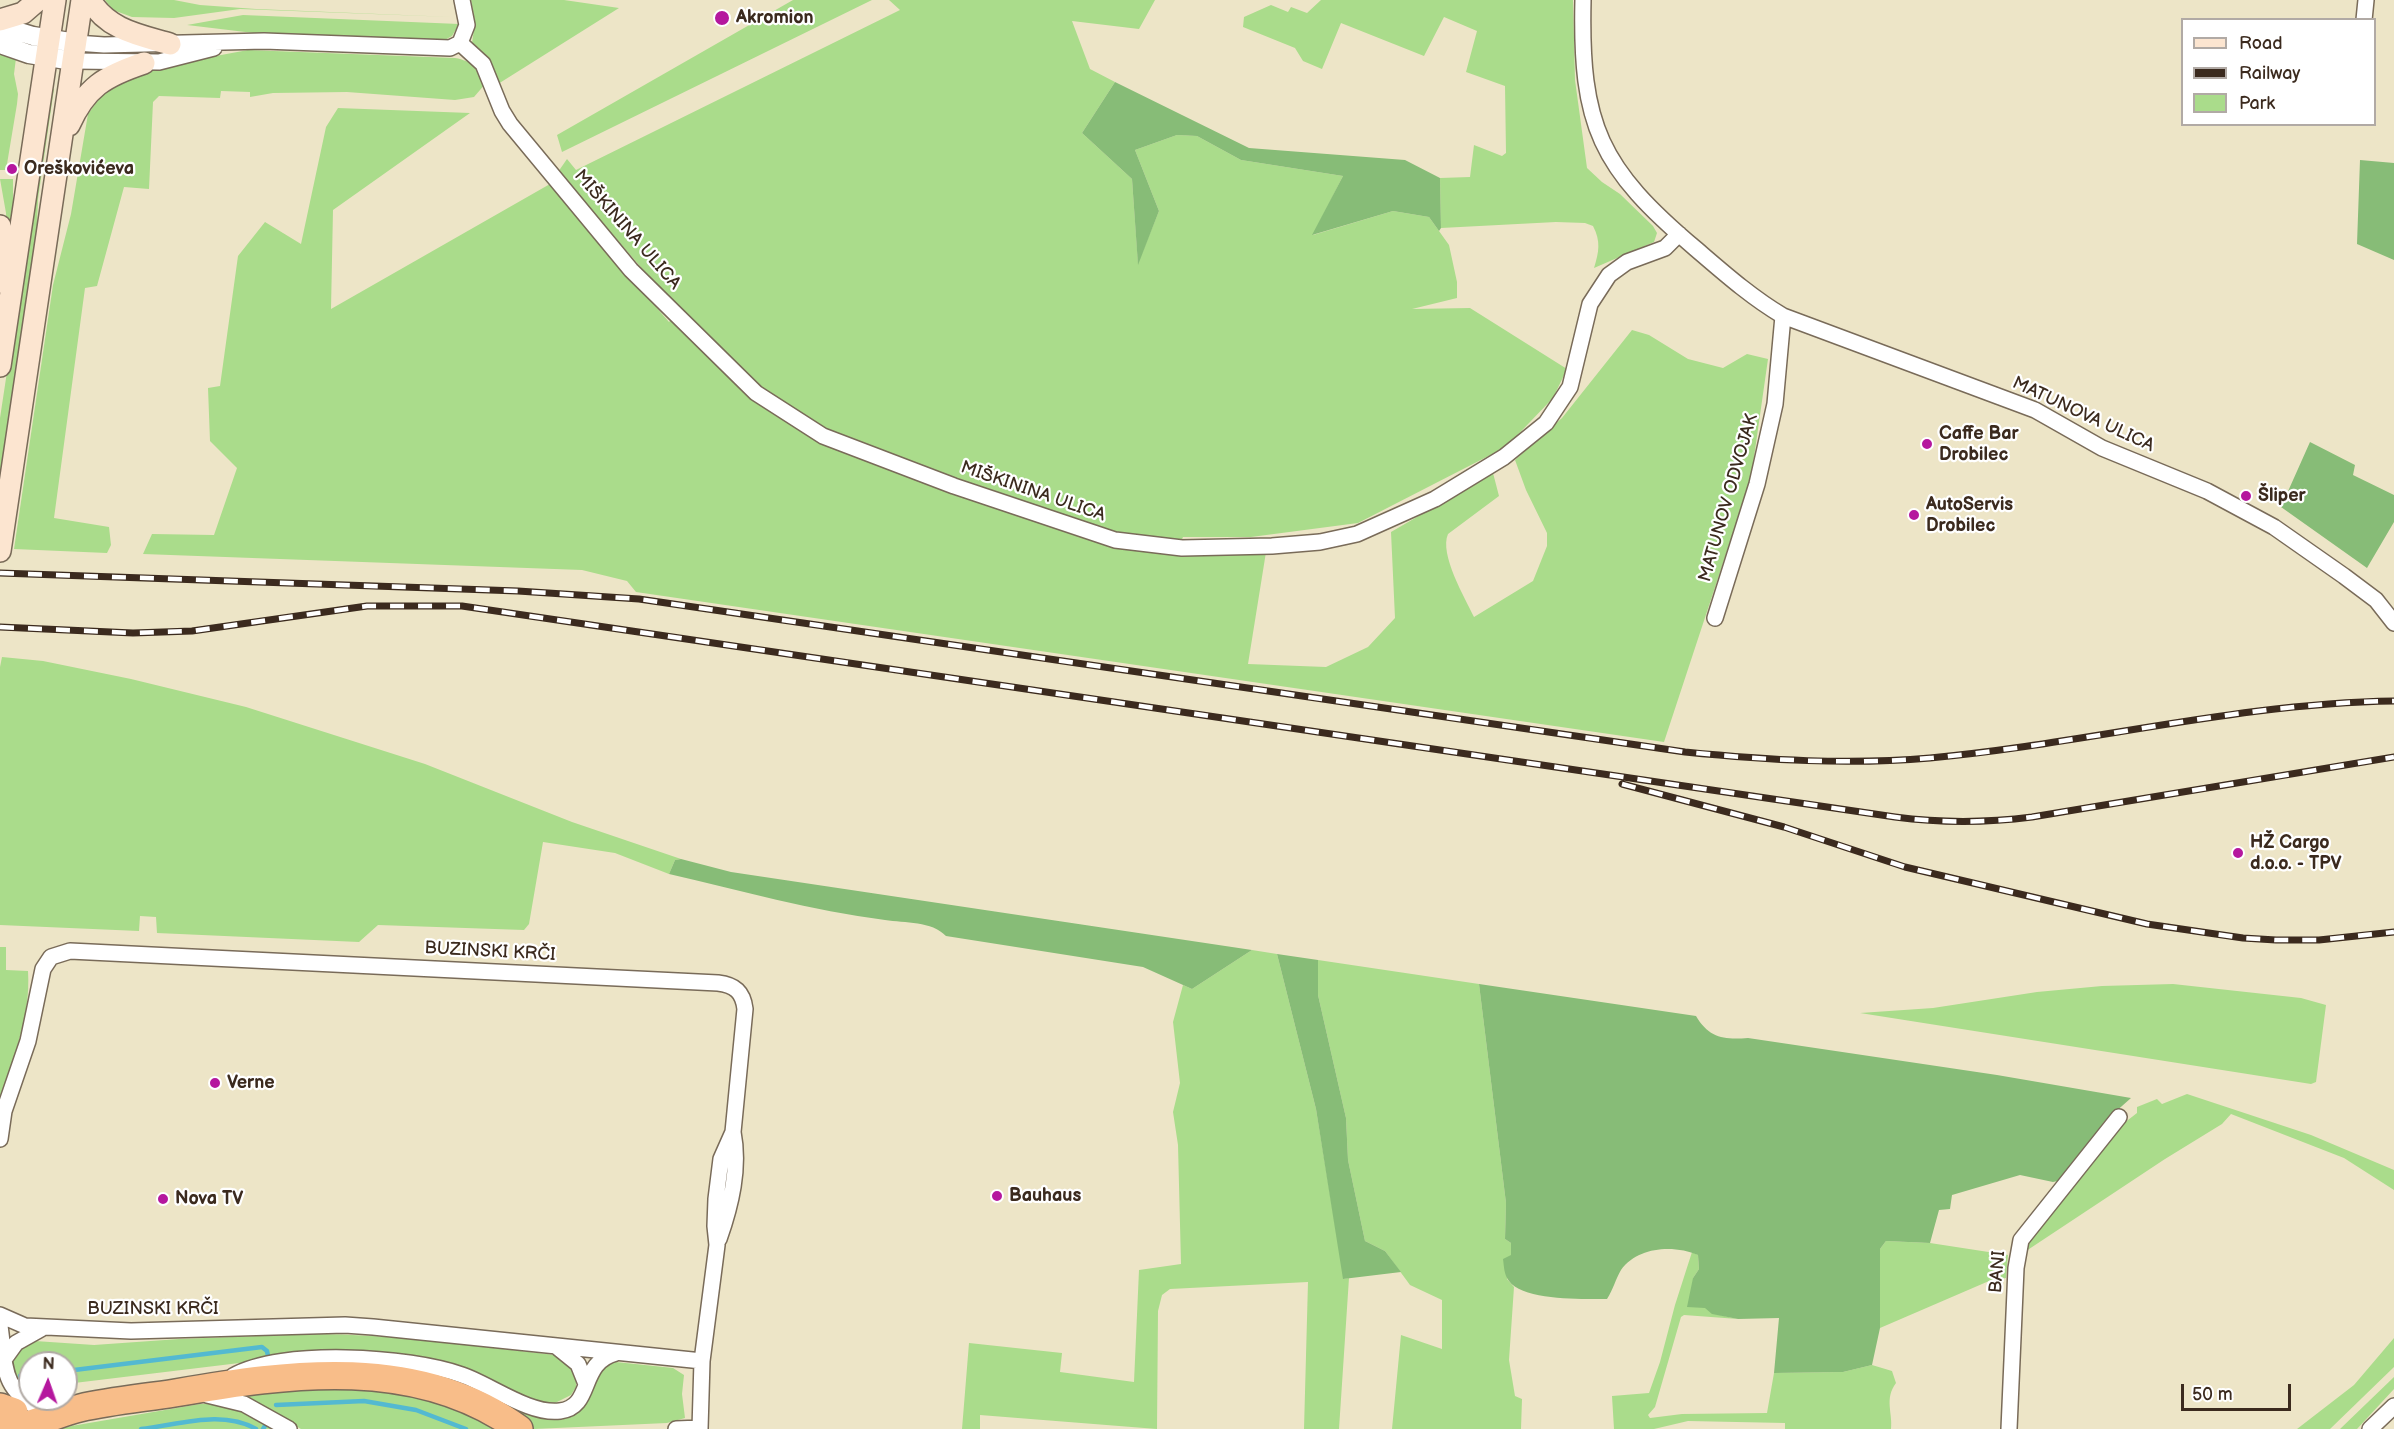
<!DOCTYPE html>
<html>
<head>
<meta charset="utf-8">
<style>
	body { margin:0 }
	#map { position:relative; width:2394px; height:1429px; overflow:hidden; background:#ede5c7; font-family:"Balsamiq Sans",sans-serif }
	canvas { display:block }
	.legend { position:absolute; left:2181px; top:18px; width:195px; height:108px; box-sizing:border-box; background:#fff; border:2px solid #b1aaa5; margin:0; padding:8px 10px; list-style:none; font-size:18px; color:#3b2a1e }
	.legend li { display:flex; align-items:center; gap:12px; height:30px }
	.legend b { width:30px; border:2px solid #b1aaa5 }
	.north { position:absolute; left:18px; top:1351px; width:60px; height:60px; box-sizing:border-box; background:#fff; border:2px solid #b1aaa5; border-radius:50%; rotate:2deg; font-size:16px; font-weight:700; line-height:24px; text-align:center; color:#3b2a1e }
	.north::after { content:''; display:block; margin:auto; width:21px; height:27px; background:#b5179e; clip-path:polygon(50% 0,100% 100%,50% 72%,0 100%) }
	.scale { position:absolute; left:2181px; top:1384px; width:110px; height:27px; box-sizing:border-box; border:3px solid #3b2a1e; border-top:0; padding-left:8px; font-size:18px; line-height:21px; white-space:nowrap; color:#3b2a1e; -webkit-text-stroke:4px #fff; paint-order:stroke }
</style>
</head>
<body>
<div id="map">
<canvas width="2394" height="1429"></canvas>
<ul class="legend">
<li><b style="height:8px;background:#fce5d0"></b>Road</li>
<li><b style="height:8px;background:#3b2a1e"></b>Railway</li>
<li><b style="height:16px;background:#aadc8b"></b>Park</li>
</ul>
<div class="north">N</div>
<div class="scale">50 m</div>
</div>
<script>
const context = document.querySelector('canvas').getContext('2d');
context.lineJoin = 'round';
function fillPath(path, color) { context.fillStyle = color; context.fill(path, 'evenodd'); }
function trace(path, color, width, dash) { context.strokeStyle = color; context.lineWidth = width; context.lineCap = dash ? 'butt' : 'round'; context.setLineDash(dash || []); context.stroke(path); }
function drawText(font, color, halo, rows, align = 'center') {
  context.font = font + ' "Balsamiq Sans",sans-serif'; context.lineWidth = 4.5; context.setLineDash([]); context.textBaseline = 'middle'; context.strokeStyle = halo; context.fillStyle = color; for (const [text, x, y, turn = 0] of rows) {
    context.save(); context.translate(x, y); context.rotate((+turn || 0) * Math.PI / 180); context.textAlign = isNaN(turn) ? turn : align; if (halo) context.strokeText(text, 0, 0); context.fillText(text, 0, 0); context.restore();
  }
}
const green = new Path2D(`
	M 105,0 L 174,0 L 200,5 L 256,9 L 452,17 L 240,9 L 174,18 L 132,17 L 113,10 Z
	M 471,0 L 564,0 L 619,8 L 498,84 L 488,58 L 472,43 L 475,22 Z
	M 793,0 L 872,0 L 562,152 L 557,135 Z
	M 889,0 L 1155,0 L 1139,29 L 1072,21 L 1090,69 L 1115,82 L 1082,133 L 1132,179 L 1138,263 L 1159,211 L 1135,150 L 1177,135 L 1197,136 L 1241,160 L 1343,176 L 1313,235 L 1393,211 L 1429,217 L 1449,245 L 1457,282 L 1457,298 L 1412,309 L 1470,308 L 1567,369 L 1553,398 L 1506,447 L 1358,523 L 1251,537 L 1183,537 L 1174,556 L 1266,552 L 1248,664 L 1326,667 L 1368,647 L 1395,618 L 1391,532 L 1493,473 L 1499,496 L 1448,534 C 1439,554 1465,598 1474,617 L 1533,581 L 1547,546 L 1547,533 L 1526,490 L 1515,460 L 1562,418 L 1632,330 L 1649,335 L 1688,359 L 1723,368 L 1747,354 L 1768,359 L 1751,478 L 1664,742 L 636,592 L 627,581 L 582,570 L 143,554 L 152,534 L 214,535 L 237,468 L 210,441 L 208,388 L 220,386 L 238,256 L 265,222 L 301,244 L 326,127 L 338,108 L 470,113 L 333,210 L 331,309 L 550,184 L 669,322 L 679,311 L 558,172 L 567,159 L 576,170 L 900,10 Z
	M 1321,0 L 1573,0 L 1575,80 L 1587,168 L 1602,182 L 1620,194 L 1653,226 L 1657,233 L 1654,242 L 1594,268 C 1599,252 1601,241 1593,226 L 1585,223 L 1556,222 L 1441,228 L 1440,178 L 1470,177 L 1474,145 L 1502,156 L 1506,153 L 1505,86 L 1466,72 L 1477,31 L 1444,17 L 1424,56 L 1341,23 L 1322,69 L 1303,61 L 1295,48 L 1243,27 L 1244,17 L 1271,5 L 1288,12 L 1291,7 L 1307,13 Z
	M 243,15 L 459,24 L 452,36 L 443,41 L 262,34 L 187,25 Z
	M 248,50 L 455,58 C 472,61 478,68 486,83 L 474,97 L 455,100 L 347,92 L 273,93 L 250,97 L 250,92 L 221,91 L 220,98 L 159,96 L 153,102 L 149,189 L 124,187 L 97,286 L 85,288 L 54,518 L 109,527 L 111,545 L 107,553 L 14,549 L 53,285 L 71,214 L 88,114 L 104,92 L 130,72 Z
	M 0,53 L 16,58 L 14,74 L 18,94 L 17,104 L 6,170 L 0,170 Z
	M 50,88 L 54,89 L 38,199 L 36,251 L 0,494 L 0,418 Z
	M 0,179 L 13,179 L 13,220 L 7,237 L 6,213 Z
	M 2,657 L 43,661 L 131,679 L 246,707 L 425,764 L 572,822 L 681,859 L 675,860 L 669,874 L 615,853 L 543,842 L 529,924 L 524,930 L 378,925 L 359,942 L 157,933 L 156,917 L 140,916 L 139,931 L 0,925 L 0,667 Z
	M 0,947 L 6,947 L 6,970 L 28,971 C 31,1017 13,1058 0,1100 Z
	M 1252,950 L 1277,954 L 1316,1109 L 1344,1279 L 1349,1278 L 1339,1429 L 1304,1429 L 1308,1282 L 1170,1289 L 1162,1295 L 1158,1311 L 1157,1429 L 980,1415 L 980,1429 L 962,1429 L 969,1343 L 1062,1353 L 1060,1372 L 1134,1382 L 1139,1270 L 1181,1264 L 1178,1145 L 1173,1112 L 1180,1083 L 1173,1022 L 1183,985 L 1192,989 Z
	M 1318,960 L 1479,984 L 1506,1203 L 1505,1239 L 1511,1243 L 1511,1255 L 1507,1279 L 1514,1287 L 1509,1360 L 1515,1396 L 1522,1399 L 1521,1429 L 1392,1429 L 1401,1335 L 1442,1349 L 1442,1300 L 1410,1285 L 1385,1251 L 1365,1241 L 1348,1160 L 1346,1118 L 1318,995 Z
	M 2173,984 L 2301,998 L 2326,1005 L 2316,1082 L 2311,1084 L 1860,1013 L 1933,1008 L 2037,992 L 2102,986 Z
	M 2187,1094 L 2311,1135 L 2394,1170 L 2394,1190 L 2344,1158 L 2231,1114 L 2222,1124 L 2165,1159 L 2020,1255 L 2025,1241 L 2110,1134 L 2137,1113 L 2137,1107 L 2157,1099 L 2162,1104 Z
	M 1886,1241 L 1930,1243 L 2008,1255 L 2006,1278 L 1989,1281 L 1880,1328 L 1880,1249 Z
	M 1692,1252 L 1698,1255 L 1699,1269 L 1693,1278 C 1706,1310 1703,1312 1738,1319 L 1684,1315 L 1681,1317 L 1655,1407 L 1648,1415 L 1650,1418 L 1682,1414 L 1767,1413 L 1774,1373 L 1843,1372 L 1872,1365 L 1892,1371 L 1896,1383 C 1884,1399 1893,1413 1891,1429 L 1785,1429 L 1785,1423 L 1688,1421 L 1654,1429 L 1614,1429 L 1612,1396 L 1649,1393 L 1660,1362 L 1675,1305 Z
	M 311,1334 C 393,1334 474,1346 555,1355 L 572,1367 L 576,1376 L 576,1387 L 571,1395 L 555,1403 L 536,1401 L 475,1373 L 322,1353 L 66,1384 L 66,1363 L 30,1363 L 30,1387 C 2,1378 9,1346 35,1341 L 94,1345 L 179,1339 Z
	M 2394,1338 L 2394,1367 L 2330,1429 L 2297,1429 L 2354,1385 Z
	M 616,1362 L 673,1368 L 684,1375 L 682,1394 L 685,1418 L 667,1423 L 534,1429 L 510,1413 L 393,1367 C 416,1371 439,1375 461,1381 C 488,1389 541,1429 567,1418 C 596,1406 589,1368 616,1362 Z
	M 2394,1377 L 2394,1389 L 2357,1429 L 2340,1429 Z
	M 369,1385 L 440,1400 L 501,1429 L 301,1429 L 257,1403 L 241,1396 L 242,1394 Z
	M 200,1404 C 234,1404 246,1412 275,1429 L 54,1429 Z`);
const forest = new Path2D(`
	M 1115,82 L 1249,148 L 1405,160 L 1440,178 L 1441,228 L 1439,231 L 1429,217 L 1393,211 L 1312,235 L 1343,176 L 1241,160 L 1197,136 L 1177,135 L 1135,150 L 1159,211 L 1138,265 L 1132,179 L 1082,133 Z
	M 2360,160 L 2394,163 L 2394,260 L 2357,244 Z
	M 2310,442 L 2355,465 L 2353,475 L 2394,495 L 2394,522 L 2367,568 L 2281,507 Z
	M 681,859 L 731,872 L 1252,950 L 1192,989 L 1143,967 L 946,936 C 932,921 905,923 885,920 C 812,911 740,890 669,874 L 675,860 Z
	M 1277,954 L 1318,960 L 1318,995 L 1346,1118 L 1348,1160 L 1365,1241 L 1385,1251 L 1401,1272 L 1343,1279 L 1316,1109 Z
	M 1479,984 L 1696,1016 C 1709,1038 1724,1040 1748,1038 L 1997,1075 L 2131,1098 L 2104,1122 L 2062,1180 L 2053,1182 L 2020,1175 L 1952,1195 L 1950,1209 L 1939,1210 L 1930,1243 L 1886,1241 L 1880,1249 L 1880,1328 L 1872,1365 L 1843,1372 L 1774,1373 L 1779,1318 L 1738,1319 L 1712,1314 L 1705,1308 L 1687,1307 L 1693,1278 L 1699,1269 L 1698,1255 C 1675,1245 1638,1246 1621,1270 C 1616,1278 1613,1290 1607,1299 C 1584,1299 1523,1301 1509,1281 C 1504,1275 1504,1266 1503,1259 L 1511,1255 L 1511,1243 L 1505,1239 L 1506,1203 Z`);
const stream = new Path2D(`
	M 66,1371 L 262,1347 L 267,1351 L 268,1356
	M 20,1376 L 30,1375
	M 276,1405 L 364,1401 L 416,1410 L 466,1429
	M 141,1429 C 178,1425 222,1409 256,1429
	M 263,1429 L 265,1426`);
const minor = new Path2D(`
	M 1583,0 C 1580,126 1600,168 1696,249 C 1724,273 1751,297 1783,316 L 2035,410 L 2102,448 L 2207,491 L 2274,527 L 2344,576 L 2376,600 L 2394,623
	M 2364,20 L 2366,0
	M 76,43 L 104,45 L 264,41 L 450,48 L 460,43
	M 460,43 L 483,64 L 502,111 L 510,124 L 631,270 L 756,393 L 823,436 L 954,486 L 1115,540 L 1182,548 L 1272,546 L 1320,542 L 1357,534 L 1435,499 L 1504,457 L 1546,423 L 1570,387 L 1590,304 L 1609,275 L 1627,262 L 1665,248 L 1679,234
	M 460,43 L 467,25 L 462,0
	M 73,61 L 159,62 L 214,48
	M 1715,618 L 1757,484 L 1775,404 L 1783,316
	M 0,1139 L 4,1111 L 28,1041 L 43,969 L 51,957 L 70,951 L 718,983 C 735,985 743,992 745,1009 L 733,1132 L 721,1159 L 716,1199 L 715,1226 L 717,1245 L 702,1361 L 700,1429
	M 719,1239 C 731,1205 740,1168 733,1132
	M 0,1315 L 25,1326 L 131,1331 L 345,1325 L 373,1327 L 702,1361
	M 0,1326 C 6,1366 0,1388 40,1409
	M 557,1347 L 578,1364 L 586,1384
	M 3,1361 L 16,1343 L 41,1329
	M 233,1376 C 282,1348 409,1356 462,1375 C 491,1385 530,1415 560,1411 C 594,1407 578,1363 616,1353
	M 207,1395 L 244,1404 L 289,1429
	M 676,1429 L 700,1428
	M 2009,1429 L 2016,1268 L 2021,1240 L 2119,1117
	M 2370,1429 L 2394,1406`);
const tertiary = new Path2D(`
	M 0,26 L 33,36 L 76,43
	M 0,44 L 29,54 L 73,61`);
const secondary = new Path2D(`
	M 90,0 C 108,30 139,35 170,44
	M 0,20 L 23,13 L 38,0
	M 69,125 C 86,87 105,76 144,63
	M 0,226 L 0,282
	M 0,366 L 55,0
	M 0,551 L 82,0`);
const motorway = new Path2D(`
	M 0,1407 L 14,1412
	M 10,1429 C 34,1425 56,1414 80,1408 C 110,1401 143,1398 175,1393 C 290,1373 418,1355 519,1429`);
const rail = new Path2D(`
	M 0,573 L 518,591 L 639,599 L 1685,752 C 1767,760 1848,765 1930,758 C 2085,744 2238,703 2394,701
	M 0,627 L 133,633 L 192,631 L 367,606 L 462,606 L 1895,817 C 1941,823 1985,823 2032,817 L 2394,757
	M 1622,784 L 1784,827 L 1905,867 L 2147,924 L 2243,938 L 2276,940 L 2319,940 L 2394,932`);
const markers = [
	[722,18,8,"#b5179e"],
	[12,169,6,"#b5179e"],
	[1927,444,6,"#b5179e"],
	[2246,496,6,"#b5179e"],
	[1914,515,6,"#b5179e"],
	[2238,853,6,"#b5179e"],
	[215,1083,6,"#b5179e"],
	[997,1196,6,"#b5179e"],
	[163,1199,6,"#b5179e"]
];
const poiNames = [
	["Akromion",736,18],
	["Oreškovićeva",24,169],
	["Caffe Bar",1939,434],
	["Drobilec",1939,455],
	["Šliper",2258,496],
	["AutoServis",1926,505],
	["Drobilec",1926,526],
	["HŽ Cargo",2250,843],
	["d.o.o. - TPV",2250,864],
	["Verne",227,1083],
	["Bauhaus",1009,1196],
	["Nova TV",175,1199]
];
const streetNames = [
	["MIŠKININA ULICA",627,230,49],
	["MATUNOVA ULICA",2083,415,25],
	["MIŠKININA ULICA",1033,492,19],
	["MATUNOV ODVOJAK",1729,498,-74],
	["BUZINSKI KRČI",490,952,3],
	["BANI",1998,1272,-85],
	["BUZINSKI KRČI",153,1309]
];
fillPath(green, '#aadc8b');
fillPath(forest, '#87bc77');
trace(stream, '#53b9d1', 4.5);
trace(minor, '#796b59', 18);
trace(tertiary, '#796b59', 21);
trace(secondary, '#796b59', 24);
trace(motorway, '#796b59', 30);
trace(minor, '#fff', 15);
trace(tertiary, '#fff', 18);
trace(secondary, '#fce5d0', 21);
trace(motorway, '#f8bd89', 27);
trace(rail, '#3b2a1e', 7);
trace(rail, '#fff', 4.5, [14]);
for (const [x, y, r, color] of markers) { const dot = new Path2D(); dot.arc(x, y, r, 0, 2 * Math.PI); context.fillStyle = color; context.fill(dot); trace(dot, '#fff', 2); }
drawText('bold 18px', '#3b2a1e', '#fff', poiNames, 'left');
drawText('18px', '#3b2a1e', '#fff', streetNames);
</script>
</body>
</html>
